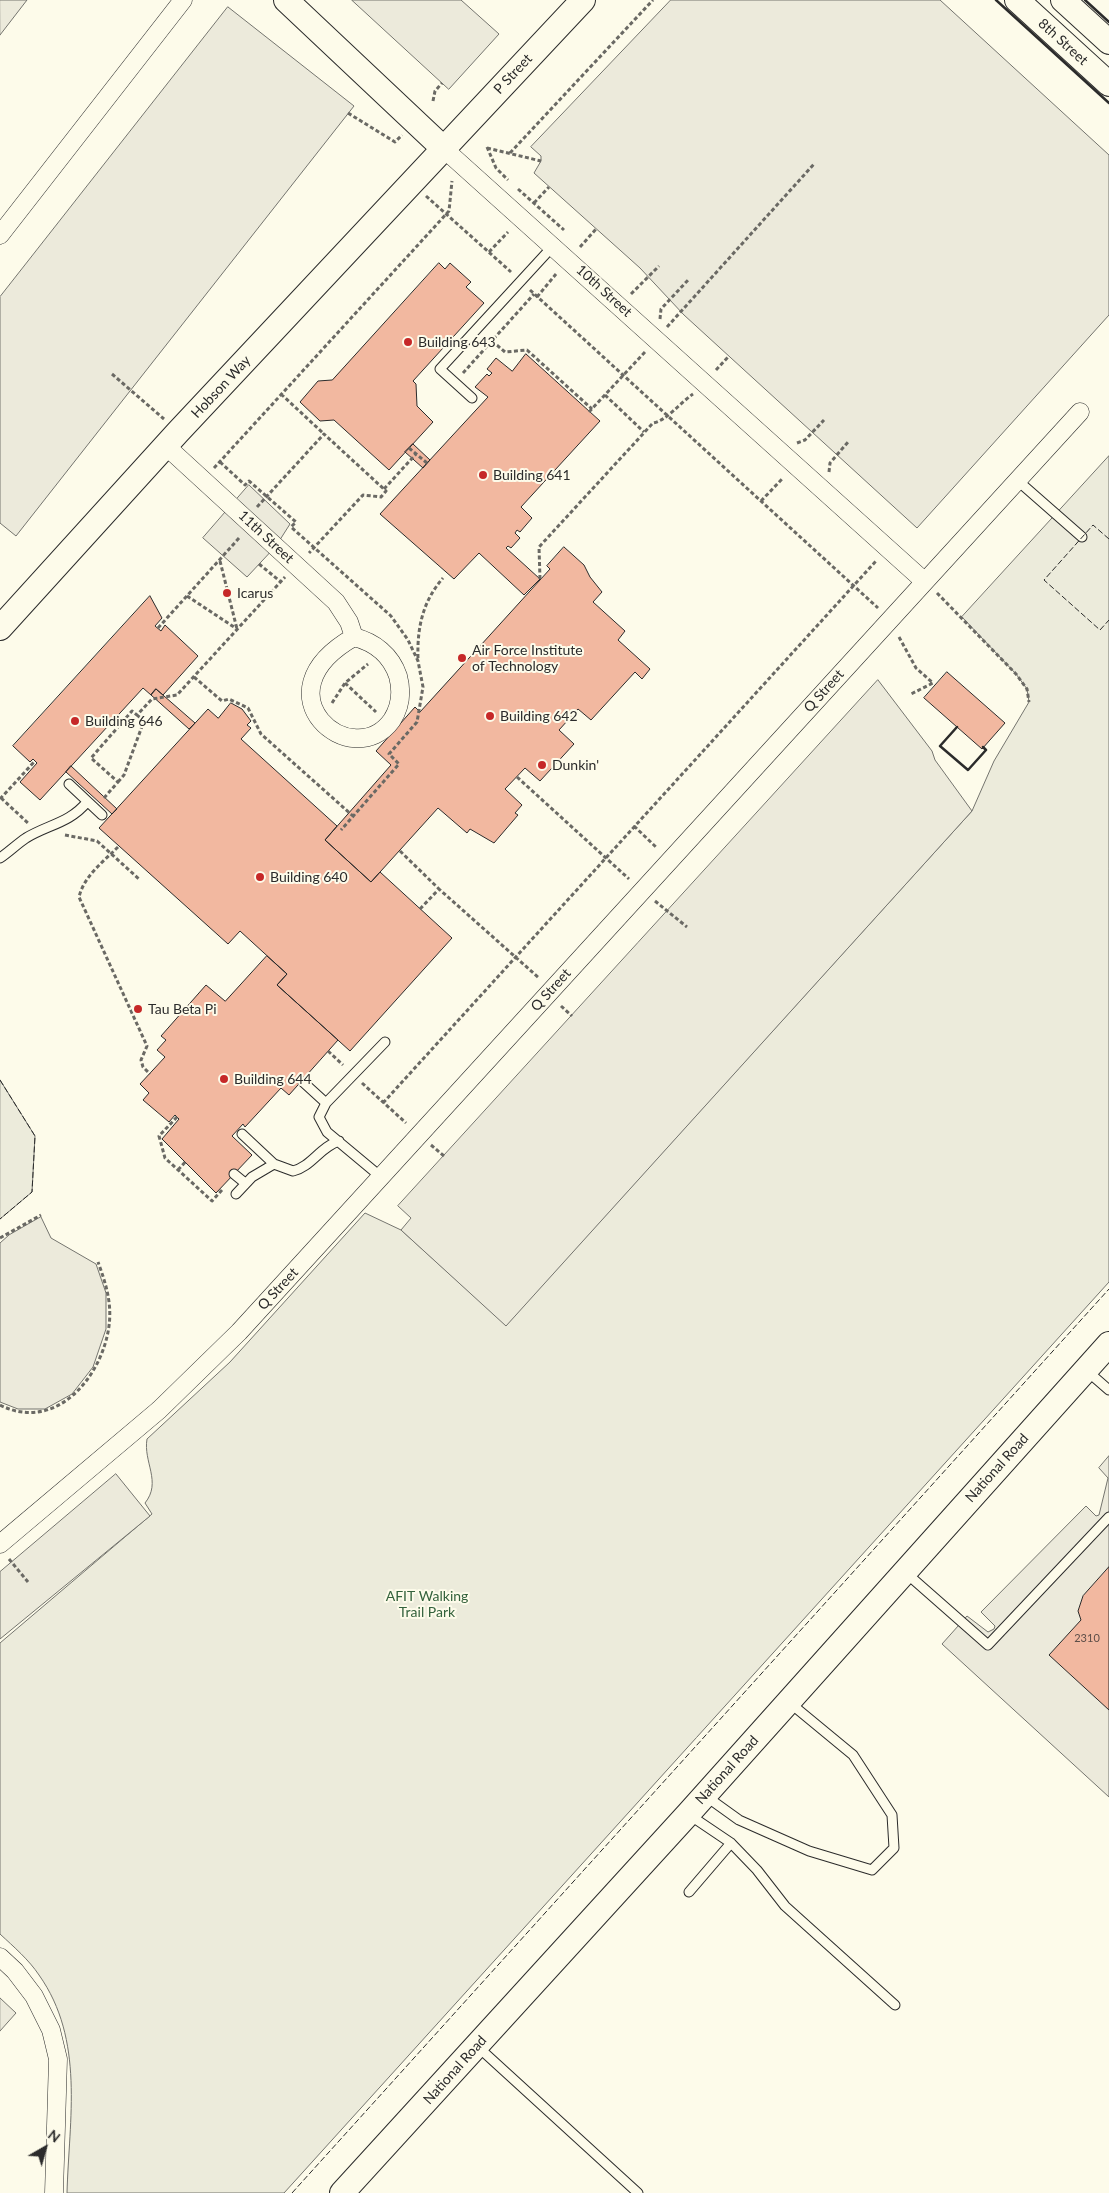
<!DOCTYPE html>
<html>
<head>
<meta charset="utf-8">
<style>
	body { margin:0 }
	#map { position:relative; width:1109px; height:2193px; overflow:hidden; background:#fdfbea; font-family:Lato,sans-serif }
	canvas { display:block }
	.north { position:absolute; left:20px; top:2123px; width:50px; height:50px; -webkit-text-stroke:4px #fdfbea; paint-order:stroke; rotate:38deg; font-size:14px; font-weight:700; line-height:20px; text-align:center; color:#2b2b2b }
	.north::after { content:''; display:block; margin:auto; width:18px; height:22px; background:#2b2b2b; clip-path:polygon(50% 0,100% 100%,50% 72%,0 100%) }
</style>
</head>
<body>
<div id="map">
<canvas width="1109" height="2193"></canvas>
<div class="north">N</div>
</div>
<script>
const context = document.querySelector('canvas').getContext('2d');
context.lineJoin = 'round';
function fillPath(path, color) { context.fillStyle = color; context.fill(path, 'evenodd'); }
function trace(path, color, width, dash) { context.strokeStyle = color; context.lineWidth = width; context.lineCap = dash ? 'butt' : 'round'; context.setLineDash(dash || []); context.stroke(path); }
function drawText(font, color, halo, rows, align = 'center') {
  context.font = font + ' Lato,sans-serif'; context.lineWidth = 4; context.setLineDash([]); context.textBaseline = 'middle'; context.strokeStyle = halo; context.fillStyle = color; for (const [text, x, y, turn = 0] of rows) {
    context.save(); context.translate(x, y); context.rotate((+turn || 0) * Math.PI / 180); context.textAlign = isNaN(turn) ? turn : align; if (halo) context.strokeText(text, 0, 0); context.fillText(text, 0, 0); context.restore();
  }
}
const green = new Path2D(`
	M 1109,456 L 1109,1282 L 284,2193 L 67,2193 C 69,2119 85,2040 39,1975 C 29,1960 14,1947 0,1934 L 0,1643 L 152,1514 L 145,1503 C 162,1482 143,1462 147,1439 L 230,1362 L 365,1213 L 401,1230 L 506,1325 L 972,811 L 994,761 L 1029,702 L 1027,689 L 1016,674 L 962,617 Z
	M 0,1080 L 35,1136 L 32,1192 L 0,1219 Z`);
const parking = new Path2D(`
	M 0,0 L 27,0 L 0,35 Z
	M 352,0 L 461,0 L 499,34 L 449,89 Z
	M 671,0 L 940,0 L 1109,155 L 1109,315 L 917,528 L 684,315 L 640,268 L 534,173 L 541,161 L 541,156 L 531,147 Z
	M 228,7 L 354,106 L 16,536 L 0,523 L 0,297 Z
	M 249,485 L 290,524 L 276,546 L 247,577 L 203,538 Z
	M 878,680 L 932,751 L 935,760 L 972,811 L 506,1326 L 401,1230 L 411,1218 L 398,1206 Z
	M 41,1217 L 51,1238 L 96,1264 L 106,1293 L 106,1329 L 93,1367 L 72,1394 L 45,1409 L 18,1409 L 0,1402 L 0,1243 L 9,1235 Z
	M 1109,1456 L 1109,1797 L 942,1644 L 967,1616 L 988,1632 L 994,1629 L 995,1626 L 981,1612 L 1086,1506 L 1096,1516 L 1099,1515 L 1108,1478 L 1099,1468 Z
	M 116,1474 L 150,1516 L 0,1639 L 0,1572 Z
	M 0,1998 L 16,2013 L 0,2031 Z`);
const building = new Path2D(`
	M 439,263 L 445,269 L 450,263 L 471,282 L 466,287 L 484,303 L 413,381 L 416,384 L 417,406 L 433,422 L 389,470 L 334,420 L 320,421 L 300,402 L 318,381 L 332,380 Z
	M 526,354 L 600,421 L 521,507 L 532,518 L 520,532 L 517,530 L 515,533 L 520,538 L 511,548 L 508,546 L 506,548 L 540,579 L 524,595 L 479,553 L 454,579 L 380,514 L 488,397 L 475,387 L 487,374 L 489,376 L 492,373 L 487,369 L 496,358 L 512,371 Z
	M 413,444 L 430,460 L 423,468 L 405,452 Z
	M 564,547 L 584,565 L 590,577 L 602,592 L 593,602 L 625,631 L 618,640 L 650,669 L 642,679 L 635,672 L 591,720 L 578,709 L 559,730 L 574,744 L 540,781 L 525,768 L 505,789 L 522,805 L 515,813 L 518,815 L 494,843 L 470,829 L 467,833 L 438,808 L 371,882 L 325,840 L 391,765 L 376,751 L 415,707 L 420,712 L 550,569 L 547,566 Z
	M 150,596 L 162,618 L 155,626 L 161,631 L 165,625 L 198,656 L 163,695 L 156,689 L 151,695 L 143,688 L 40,800 L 20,782 L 37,763 L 33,759 L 30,762 L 13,746 Z
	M 947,672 L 1005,723 L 982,749 L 924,698 Z
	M 156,689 L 195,723 L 189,729 L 151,695 Z
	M 231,703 L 242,709 L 251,721 L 247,725 L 251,728 L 241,739 L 337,826 L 325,840 L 371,882 L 380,872 L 452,938 L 350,1051 L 277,985 L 287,974 L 240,931 L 228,944 L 99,828 L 208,709 L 218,718 Z
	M 71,766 L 117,809 L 112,814 L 66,772 Z
	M 267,956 L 287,974 L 277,985 L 338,1040 L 289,1095 L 281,1088 L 245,1127 L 243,1124 L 232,1136 L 252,1155 L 216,1193 L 162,1139 L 179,1119 L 175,1115 L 169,1122 L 143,1100 L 149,1093 L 140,1084 L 165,1057 L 157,1050 L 166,1040 L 161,1036 L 206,985 L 225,1001 Z
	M 1109,1567 L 1109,1710 L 1049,1655 L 1081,1620 L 1078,1611 L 1083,1596 Z`);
const path = new Path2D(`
	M 433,101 L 435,91 L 442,83
	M 348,113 L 395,142 L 402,135
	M 487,147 L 496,168 L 508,180
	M 487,148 L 541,161
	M 510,153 L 653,0
	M 518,189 L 564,230
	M 426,196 L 511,272
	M 534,203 L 549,187
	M 580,247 L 596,229
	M 489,252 L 508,232
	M 530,290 L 878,608
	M 631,294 L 659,266
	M 537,297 L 556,274
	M 660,319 L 661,309 L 689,279
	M 667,327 L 814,164
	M 492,341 L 505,352 L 527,350 L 592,409
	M 716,370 L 729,356
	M 463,373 L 534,294
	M 112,374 L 164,419
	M 281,394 L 324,434
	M 605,395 L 644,432
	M 589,412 L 645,352
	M 797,443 L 805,440 L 824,420
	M 409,448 L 427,463
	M 220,462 L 245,485 L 249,481 L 296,522 L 291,527 L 391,616 L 408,640 L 418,661 L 423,687 L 417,722 L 389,754 L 399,764 L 341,830
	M 214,468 L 449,211 L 452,181
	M 829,472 L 830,463 L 848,442
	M 384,489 L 416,454
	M 761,501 L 783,478
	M 257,507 L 324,434 L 386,491 L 381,497 L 363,495 L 309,553
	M 220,561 L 237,629
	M 259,564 L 281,582
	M 540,579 L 539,547 L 653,423 C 666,421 680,403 693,394
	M 937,593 L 1016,674 L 1027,689 L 1029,702
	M 187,596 L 237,629
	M 158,628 L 240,537
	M 899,637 L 916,668 L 933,683 L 911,694
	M 418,658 C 417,627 423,601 443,578
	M 194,677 L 222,701 L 229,699 L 248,708 L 261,734 L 353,816
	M 345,683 L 376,712
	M 332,703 L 345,683 L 368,664
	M 517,777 L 629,879
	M 118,782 L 124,775 L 144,721 L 137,715
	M 1,798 L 28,823
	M 104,798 L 118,782 L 91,758 L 132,711 L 137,715 L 152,699 L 177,695 L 285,577
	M 0,799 L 35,761
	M 634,826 L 657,848
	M 65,835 L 97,841 L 139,879
	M 118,847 C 103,862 84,876 79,897 L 147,1046 L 141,1060 L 143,1067 L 150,1074
	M 400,851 L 439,889
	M 655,901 L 687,927
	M 420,909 L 439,889 L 539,978
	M 561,1006 L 572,1016
	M 328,1051 L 343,1065
	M 362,1083 L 406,1123
	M 383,1103 L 876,561
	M 177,1117 L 159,1136 L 165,1158 L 212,1201 L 222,1190
	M 431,1145 L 444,1156
	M 178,1170 L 186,1161
	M 0,1238 L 41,1215
	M 0,1405 C 55,1433 102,1378 109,1326 C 112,1303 106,1284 98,1262
	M 9,1559 L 28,1582`);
const lane = new Path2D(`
	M 472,398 L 440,369 L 553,246
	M 1017,480 L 1082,537
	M 69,784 L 102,815
	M 0,858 C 9,852 17,844 26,838 C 47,825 70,823 87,802
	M 303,1082 L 326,1103
	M 242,1134 L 274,1164 L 293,1171 C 311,1167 320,1147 339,1141
	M 234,1174 L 245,1183
	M 381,1177 L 327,1132 L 319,1117 L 326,1103 L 385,1042
	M 236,1194 L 252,1177 L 274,1164
	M 1086,1370 L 1109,1390
	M 905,1572 L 988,1645 L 1109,1517
	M 707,1797 L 739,1820 L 809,1851 L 872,1870 L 894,1848 L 892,1815 L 853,1755 L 790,1703
	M 688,1814 L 731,1843 L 757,1870 L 785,1906 L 895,2005
	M 689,1892 L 731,1843
	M 477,2046 L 638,2193`);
const street = new Path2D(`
	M 443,148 L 924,581
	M 0,235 L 183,0
	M 166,446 L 336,602 L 349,622 L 354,637
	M 354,637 C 374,642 391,655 398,676 C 402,691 401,706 392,720 C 353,775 254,694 354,637 Z
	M 0,1544 L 159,1410 L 239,1332 L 1080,412
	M 0,1957 L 15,1971 L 34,1996 L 51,2030 L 58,2059 L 54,2193`);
const secondary = new Path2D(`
	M 286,0 L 443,148
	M 1017,0 L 1109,84
	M 1063,0 L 1109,42
	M 0,628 L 178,432 L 583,0
	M 342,2193 L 688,1814 L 1109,1344`);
const fence = new Path2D(`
	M 1109,539 L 1093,525 L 1044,580 L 1100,630 L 1109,620
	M 0,1080 L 35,1136 L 32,1192 L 0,1219
	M 292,2193 L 1109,1289`);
const wall = new Path2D(`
	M 996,0 L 1109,103
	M 1085,0 L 1109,22
	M 957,727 L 940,746 L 968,770 L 986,750 L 983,747`);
const markers = [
	[408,342,5,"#c62828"],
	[483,475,5,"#c62828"],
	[227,593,5,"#c62828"],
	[462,658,5,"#c62828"],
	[490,716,5,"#c62828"],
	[75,721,5,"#c62828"],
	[542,765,5,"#c62828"],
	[260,877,5,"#c62828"],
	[138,1009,5,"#c62828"],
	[224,1079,5,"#c62828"]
];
const numberNames = [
	["2310",1087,1638]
];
const streetNames = [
	["8th Street",1063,42,42],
	["P Street",513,74,-47],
	["10th Street",604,291,42],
	["Hobson Way",221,387,-47],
	["11th Street",266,537,43],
	["Q Street",824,691,-48],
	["Q Street",551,990,-48],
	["Q Street",278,1289,-47],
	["National Road",997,1468,-48],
	["National Road",727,1770,-48],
	["National Road",455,2070,-48]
];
const poiNames = [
	["Building 643",418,342],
	["Building 641",493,475],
	["Icarus",237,593],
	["Air Force Institute",472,650],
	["of Technology",472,666],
	["Building 642",500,716],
	["Building 646",85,721],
	["Dunkin'",552,765],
	["Building 640",270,877],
	["Tau Beta Pi",148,1009],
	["Building 644",234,1079]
];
const parkNames = [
	["AFIT Walking",427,1596],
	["Trail Park",427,1612]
];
fillPath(green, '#ecebdb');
trace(green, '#74746e', 1);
fillPath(parking, '#eceadb');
trace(parking, '#74746e', 1);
fillPath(building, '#f2b8a0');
trace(building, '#2b2b2b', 1);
trace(lane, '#2b2b2b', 11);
trace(street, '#2b2b2b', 19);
trace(secondary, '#2b2b2b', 26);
trace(path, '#6a6964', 3, [4, 2.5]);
trace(lane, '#fdfbea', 9);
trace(street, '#fdfbea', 18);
trace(secondary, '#fdfbea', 24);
trace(fence, '#2b2b2b', 1, [6, 2.5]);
trace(wall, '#2b2b2b', 2.5);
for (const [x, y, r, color] of markers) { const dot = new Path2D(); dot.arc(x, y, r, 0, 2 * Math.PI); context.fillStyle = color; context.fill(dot); trace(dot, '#fdfbea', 2); }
drawText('11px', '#5d4e48', null, numberNames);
drawText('14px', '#2b2b2b', '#fdfbea', streetNames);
drawText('14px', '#2b2b2b', '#fdfbea', poiNames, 'left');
drawText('14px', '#34623c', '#fdfbea', parkNames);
</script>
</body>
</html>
